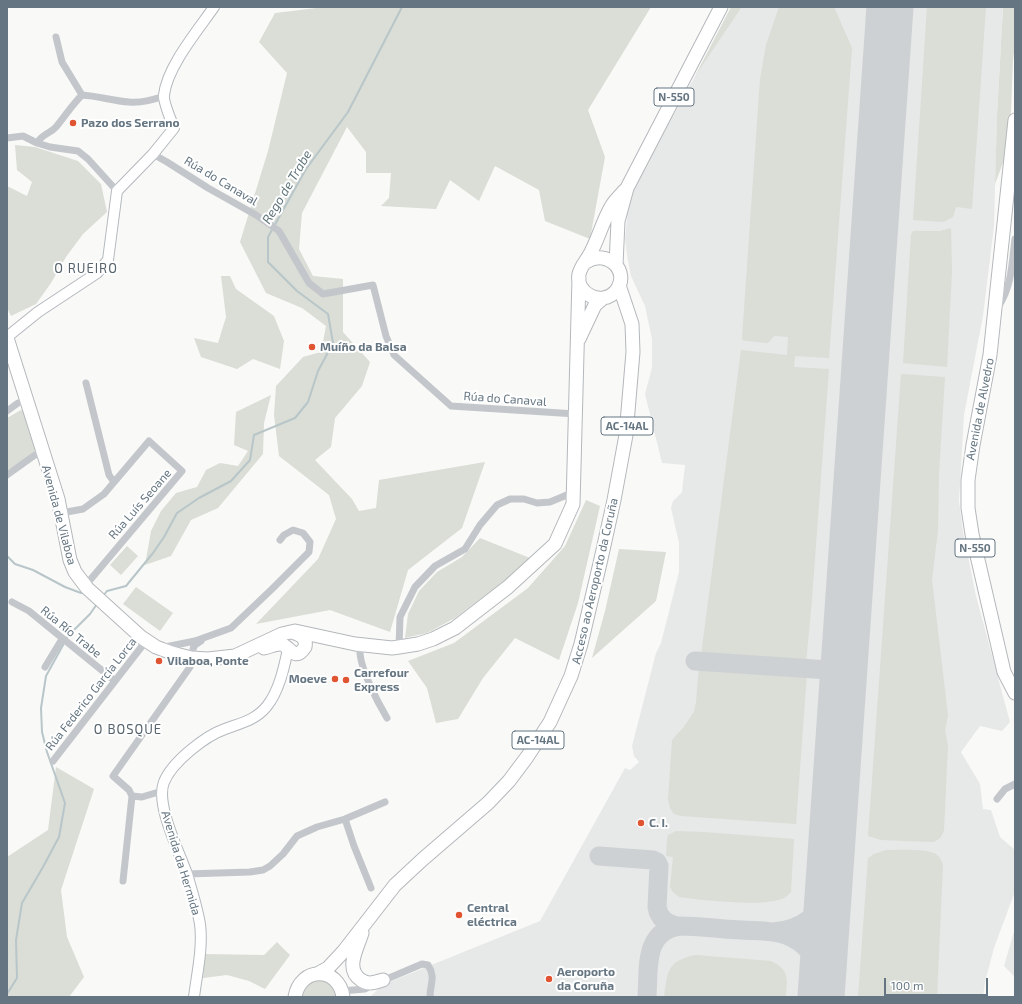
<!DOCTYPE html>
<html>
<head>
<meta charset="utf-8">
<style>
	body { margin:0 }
	#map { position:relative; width:1022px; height:1004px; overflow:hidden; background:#f9f9f7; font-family:"Exo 2",sans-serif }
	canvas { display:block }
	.frame { position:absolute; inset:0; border:8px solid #657682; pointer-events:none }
	.scale { position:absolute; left:884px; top:978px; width:104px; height:18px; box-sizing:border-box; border:2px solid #657682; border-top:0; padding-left:5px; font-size:12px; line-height:14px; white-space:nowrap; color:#657682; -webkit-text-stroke:3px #fff; paint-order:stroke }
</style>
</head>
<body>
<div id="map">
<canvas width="1022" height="1004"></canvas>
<div class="frame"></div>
<div class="scale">100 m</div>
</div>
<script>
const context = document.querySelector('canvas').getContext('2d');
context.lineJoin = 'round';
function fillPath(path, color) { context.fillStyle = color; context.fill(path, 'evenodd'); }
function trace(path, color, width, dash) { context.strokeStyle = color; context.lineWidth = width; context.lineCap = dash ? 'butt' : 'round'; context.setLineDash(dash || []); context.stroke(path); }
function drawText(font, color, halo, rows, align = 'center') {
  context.font = font + ' "Exo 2",sans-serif'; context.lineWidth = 4; context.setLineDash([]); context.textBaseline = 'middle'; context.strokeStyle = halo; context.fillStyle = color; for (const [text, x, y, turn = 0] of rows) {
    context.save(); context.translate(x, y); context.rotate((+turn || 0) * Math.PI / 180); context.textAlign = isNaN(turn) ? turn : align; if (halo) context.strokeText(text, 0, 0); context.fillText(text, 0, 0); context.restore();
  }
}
const built = new Path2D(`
	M 742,7 L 1003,7 L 997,116 L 994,226 L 983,316 L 964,415 L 959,501 L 963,532 L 976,596 L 1010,722 L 1002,731 L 980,726 L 961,752 L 980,784 L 983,809 L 991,810 L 1000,837 L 1015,850 L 1015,888 L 1014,894 L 994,948 L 985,982 L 983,997 L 370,997 L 382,985 L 540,921 L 625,768 L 630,770 L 639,762 L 634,756 L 632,746 L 656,653 L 661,643 L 679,572 L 679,543 L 671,508 L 673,501 L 682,492 L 685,465 L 662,463 L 645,394 L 652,368 L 652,339 L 645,306 L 631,276 L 628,261 L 625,240 L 628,207 L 636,183 L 694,78 Z
	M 1015,928 L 1015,977 L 1004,966 Z`);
const green = new Path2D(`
	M 325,7 L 651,7 L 588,110 L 605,157 L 590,239 L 545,221 L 539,190 L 495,166 L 479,201 L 450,180 L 436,209 L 381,206 L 389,198 L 391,173 L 366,173 L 366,152 L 347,127 L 302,213 L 299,249 L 313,276 L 343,279 L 343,332 L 370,362 L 362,386 L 335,418 L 331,447 L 315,460 L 352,499 L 359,511 L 376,508 L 379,480 L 485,462 L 462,528 L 408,570 L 390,632 L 330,610 L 256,624 L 318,559 L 336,519 L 329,495 L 279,456 L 274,415 L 276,386 L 303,357 L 321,352 L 326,326 L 302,308 L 266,293 L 240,242 L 268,151 L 287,73 L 259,42 L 275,13 Z
	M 731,7 L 742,7 L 694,78 Z
	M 779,7 L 834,7 L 852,48 L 829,358 L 795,356 L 794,367 L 829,369 L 812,599 L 806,664 L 701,655 L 741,350 L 787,355 L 788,337 L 775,336 L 773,337 L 768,343 L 746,341 L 743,340 L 742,338 L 760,79 L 766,45 Z
	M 927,7 L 986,7 L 972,209 L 956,207 L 953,217 L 943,222 L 913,220 Z
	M 1003,7 L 1015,7 L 1015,46 L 1013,60 L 1011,112 L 1004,160 L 995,184 L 997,116 Z
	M 15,145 L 35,147 L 78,161 L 101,184 L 107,212 L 83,234 L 66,257 L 51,283 L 36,304 L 11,316 L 7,308 L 7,186 L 27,196 L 32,182 L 17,170 Z
	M 951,228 L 952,272 L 947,367 L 903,363 L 911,235 L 913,231 L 940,231 Z
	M 221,276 L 230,276 L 236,289 L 274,316 L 284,341 L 280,369 L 253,359 L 237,369 L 201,357 L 194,338 L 218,343 L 226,317 Z
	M 901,374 L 945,377 L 939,473 L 938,530 L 932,580 L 948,716 L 945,730 L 948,745 L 944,830 C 942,837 939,840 933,842 L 881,840 L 868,836 Z
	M 271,395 L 264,423 L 263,454 L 218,508 L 191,520 L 171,556 L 145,565 L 151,531 L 161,511 L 176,493 L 197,487 L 206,470 L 220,463 L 238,466 L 248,451 L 234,445 L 236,412 Z
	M 21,410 L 27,412 L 35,450 L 34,453 L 10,469 L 7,470 L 7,418 Z
	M 586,500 L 600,506 L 578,603 L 559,660 L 515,638 L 483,678 L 458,719 L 436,723 L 427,688 L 408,661 L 454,643 L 528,588 L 565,546 Z
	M 480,538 L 530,558 L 517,571 L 455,618 L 427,633 L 405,638 L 408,614 L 419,591 L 437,572 L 462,557 Z
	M 127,546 L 138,556 L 121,575 L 110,565 Z
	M 619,549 L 666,552 L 656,601 L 592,658 L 605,611 Z
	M 136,587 L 173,613 L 160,631 L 123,604 Z
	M 699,666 L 807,673 L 796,824 L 681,816 L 674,814 L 670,808 L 668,800 L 672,740 L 683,728 L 694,712 L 696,702 Z
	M 56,767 L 94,789 L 61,890 L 67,937 L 84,977 L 69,997 L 7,997 L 7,966 L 8,954 L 7,953 L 7,857 L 48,830 Z
	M 676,831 L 704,832 L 794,839 L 791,892 C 788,895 786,898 781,899 C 762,907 701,900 679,897 L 672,891 L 670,887 L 673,857 L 666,856 L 667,840 L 668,835 Z
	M 886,850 C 898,850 925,848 936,854 C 940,857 941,860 943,865 L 937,997 L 858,997 L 868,858 L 874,854 Z
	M 277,942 L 290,955 L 265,989 L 249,981 L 227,975 L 203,978 L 204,954 L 264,955 Z
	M 695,955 L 771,961 C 790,970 787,979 786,997 L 664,997 C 668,971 666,962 695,955 Z
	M 319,980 C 330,982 334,987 338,997 L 301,997 C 303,988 309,982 319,980 Z`);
const stream = new Path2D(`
	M 7,556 L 15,564 L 33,570 L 65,587 L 81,593 L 84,592
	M 103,596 L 107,591 L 126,586 L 153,553 L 164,537 L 177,513 L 199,498 L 231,481 L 250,460 L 254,435 L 295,418 L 308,402 L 318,371 L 333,343 L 328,314 L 297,291 L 268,262 L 268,237 L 306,169 L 348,112 L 402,7
	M 7,994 L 17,978 L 16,940 L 22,903 L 43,867 L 59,837 L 65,803 L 47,752 L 42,732 L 41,708 L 46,676 L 68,636 L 90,614 L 97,604`);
const taxiway = new Path2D(`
	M 885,7 L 888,19 L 888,28
	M 695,661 L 844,671
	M 599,856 L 653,860 L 657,862 L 659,866 L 657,907 C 659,919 667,924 677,926 C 699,926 721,929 742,930 C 756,931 772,930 786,935 C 804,941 824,963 822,984
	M 773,932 C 800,930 820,916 829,890
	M 647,997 C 649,969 643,930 681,926`);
const runway = new Path2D(`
	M 821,997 L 890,7`);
const street = new Path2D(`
	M 56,37 L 62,62 L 82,95
	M 7,138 L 23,136 L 37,143 L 50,147 L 78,151 L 88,159 L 117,191
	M 37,143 C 43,133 50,134 56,127 C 65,116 72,105 82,95 C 98,96 113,101 129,102 C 140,103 153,100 164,96
	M 153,154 L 167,162 L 208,188 L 256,215 L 279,231 L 309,283 L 323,294 L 373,285 L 386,336 L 394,355 L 451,406 L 576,414
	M 998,307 C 1012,287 1012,262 1015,239
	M 86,383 L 109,475 L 114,482
	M 7,411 L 18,403 L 27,400
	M 7,475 L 35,455 L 43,452
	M 61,513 L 83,509 L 104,494 L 149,441 L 182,471 L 85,586
	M 12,602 L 29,611 L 115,681
	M 165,647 L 195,641 L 231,628 L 272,589 L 309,552 L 310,542 L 303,533 L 293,530 L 284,535 L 280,540
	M 399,647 L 400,617 L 415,587 L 435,566 L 465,549 L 480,525 L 497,505 L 510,499 L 524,499 L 537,503 L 550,502 L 574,492
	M 360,648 C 358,665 378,703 387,718
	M 198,658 L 193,653 C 192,646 196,644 201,641
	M 45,667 L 62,639
	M 53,761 L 146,641
	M 162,791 L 142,797 L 132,796 L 129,790 L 113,776 L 190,667 L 191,658
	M 997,799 L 1005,789 L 1015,784
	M 345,819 L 354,846 L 371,888
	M 187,874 L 250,872 L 263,870 L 270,866 L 283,854 L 297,836 L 317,827 L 345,819 L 385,802
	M 123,881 L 132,796
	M 382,981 L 422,964 L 428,965 C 436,977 430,984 430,997
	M 342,991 L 365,989 L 372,985`);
const secondary = new Path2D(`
	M 7,337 L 38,312 L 97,273 L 108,260 L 117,191 L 153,154 L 174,128 C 171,120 163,102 164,95 C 167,67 198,30 214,7
	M 194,997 C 197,973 203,948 200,924 C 197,907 192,891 187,874 C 179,851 155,804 164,782 C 172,762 205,736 225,729 C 241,723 256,720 267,706 C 279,691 284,668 288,649`);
const highway = new Path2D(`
	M 1015,120 L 990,355 L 973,445 L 968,480 L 968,508 L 972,534 L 1004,672 L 1015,693
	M 586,262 C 608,248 631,272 616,291 C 602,307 575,294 579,274 C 581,265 589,258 592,250 C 599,236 603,221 611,207 C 614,201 620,196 624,191
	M 616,265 L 618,221 L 627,188 L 721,7
	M 7,338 L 58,499 L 70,560 L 75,572 L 87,588 L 141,637 L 156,647 L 172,653 L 191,658 L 208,659 L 235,656 L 282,634 L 295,631 L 355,644 L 392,648 L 399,647 L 418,644 L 433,639 L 455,628 L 508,587 L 555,544 L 573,504 L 579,278
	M 579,339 L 595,305 L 603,298
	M 264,648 C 269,647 275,644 280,644 C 289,644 294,664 305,647 C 307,637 300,635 292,632
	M 362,933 C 358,947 344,969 361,980 C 364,982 367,983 370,983 C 374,983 379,981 383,980
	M 317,974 L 328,968 L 343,952 L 395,885 L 423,859 L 488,803 L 509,781 L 527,757 L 550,722 L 571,676 L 581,644 L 601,559 L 614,500 L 626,435 L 633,352 L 632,324 L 619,285
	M 295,997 C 300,966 339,966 343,997`);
const markers = [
	[73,123,4,"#e05431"],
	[312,347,4,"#e05431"],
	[159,661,4,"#e05431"],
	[335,679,4,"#e05431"],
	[346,680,4,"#e05431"],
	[641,823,4,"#e05431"],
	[459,915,4,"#e05431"],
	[549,979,4,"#e05431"]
];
const shields = [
	[674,97,40],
	[627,426,52],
	[975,548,40],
	[538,740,52]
];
const shieldNames = [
	["N-550",674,97],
	["AC-14AL",627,426],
	["N-550",975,548],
	["AC-14AL",538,740]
];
const poiNames = [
	["Pazo dos Serrano",81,123],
	["Muíño da Balsa",320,347],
	["Vilaboa, Ponte",167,661],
	["Carrefour",354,673],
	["Express",354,687],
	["Moeve",327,679,"right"],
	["C. I.",649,823],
	["Central",467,908],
	["eléctrica",467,922],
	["Aeroporto",557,972],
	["da Coruña",557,986]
];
const streetNames = [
	["Rúa do Canaval",221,181,31],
	["Rúa do Canaval",505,399,4],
	["Avenida de Alvedro",980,409,-79],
	["Rúa Luís Seoane",140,504,-49],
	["Avenida de Vilaboa",59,515,75],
	["Acceso ao Aeroporto da Coruña",595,581,-77],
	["Rúa Río Trabe",71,632,39],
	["Rúa Federico García Lorca",91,694,-52],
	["Avenida da Hermida",181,863,73]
];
const waterNames = [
	["Rego de Trabe",287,187,-59]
];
const neighbourhoodNames = [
	["O RUEIRO",86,269],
	["O BOSQUE",128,730]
];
fillPath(built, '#e7e8e8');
fillPath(green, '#daded6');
trace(stream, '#b8c6c9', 2);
trace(taxiway, '#ced1d3', 19);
trace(runway, '#ced1d3', 47);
trace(secondary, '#b3b9be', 12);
trace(highway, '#b4b8bc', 15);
trace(street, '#c3c7cb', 7);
trace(secondary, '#fff', 10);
trace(highway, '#fff', 13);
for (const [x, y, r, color] of markers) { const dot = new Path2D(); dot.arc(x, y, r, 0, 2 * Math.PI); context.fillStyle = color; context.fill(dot); trace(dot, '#fff', 1.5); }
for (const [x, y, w] of shields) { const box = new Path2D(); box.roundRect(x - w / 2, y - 9, w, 18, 3); context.fillStyle = '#fff'; context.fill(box); trace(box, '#657682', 1); }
drawText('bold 11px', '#657682', null, shieldNames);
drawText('bold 12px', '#657682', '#fff', poiNames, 'left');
drawText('12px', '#657682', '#fff', streetNames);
drawText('italic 13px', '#60757c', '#fff', waterNames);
context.letterSpacing = '1px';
drawText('13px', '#57646d', '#fff', neighbourhoodNames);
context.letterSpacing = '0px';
</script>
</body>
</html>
